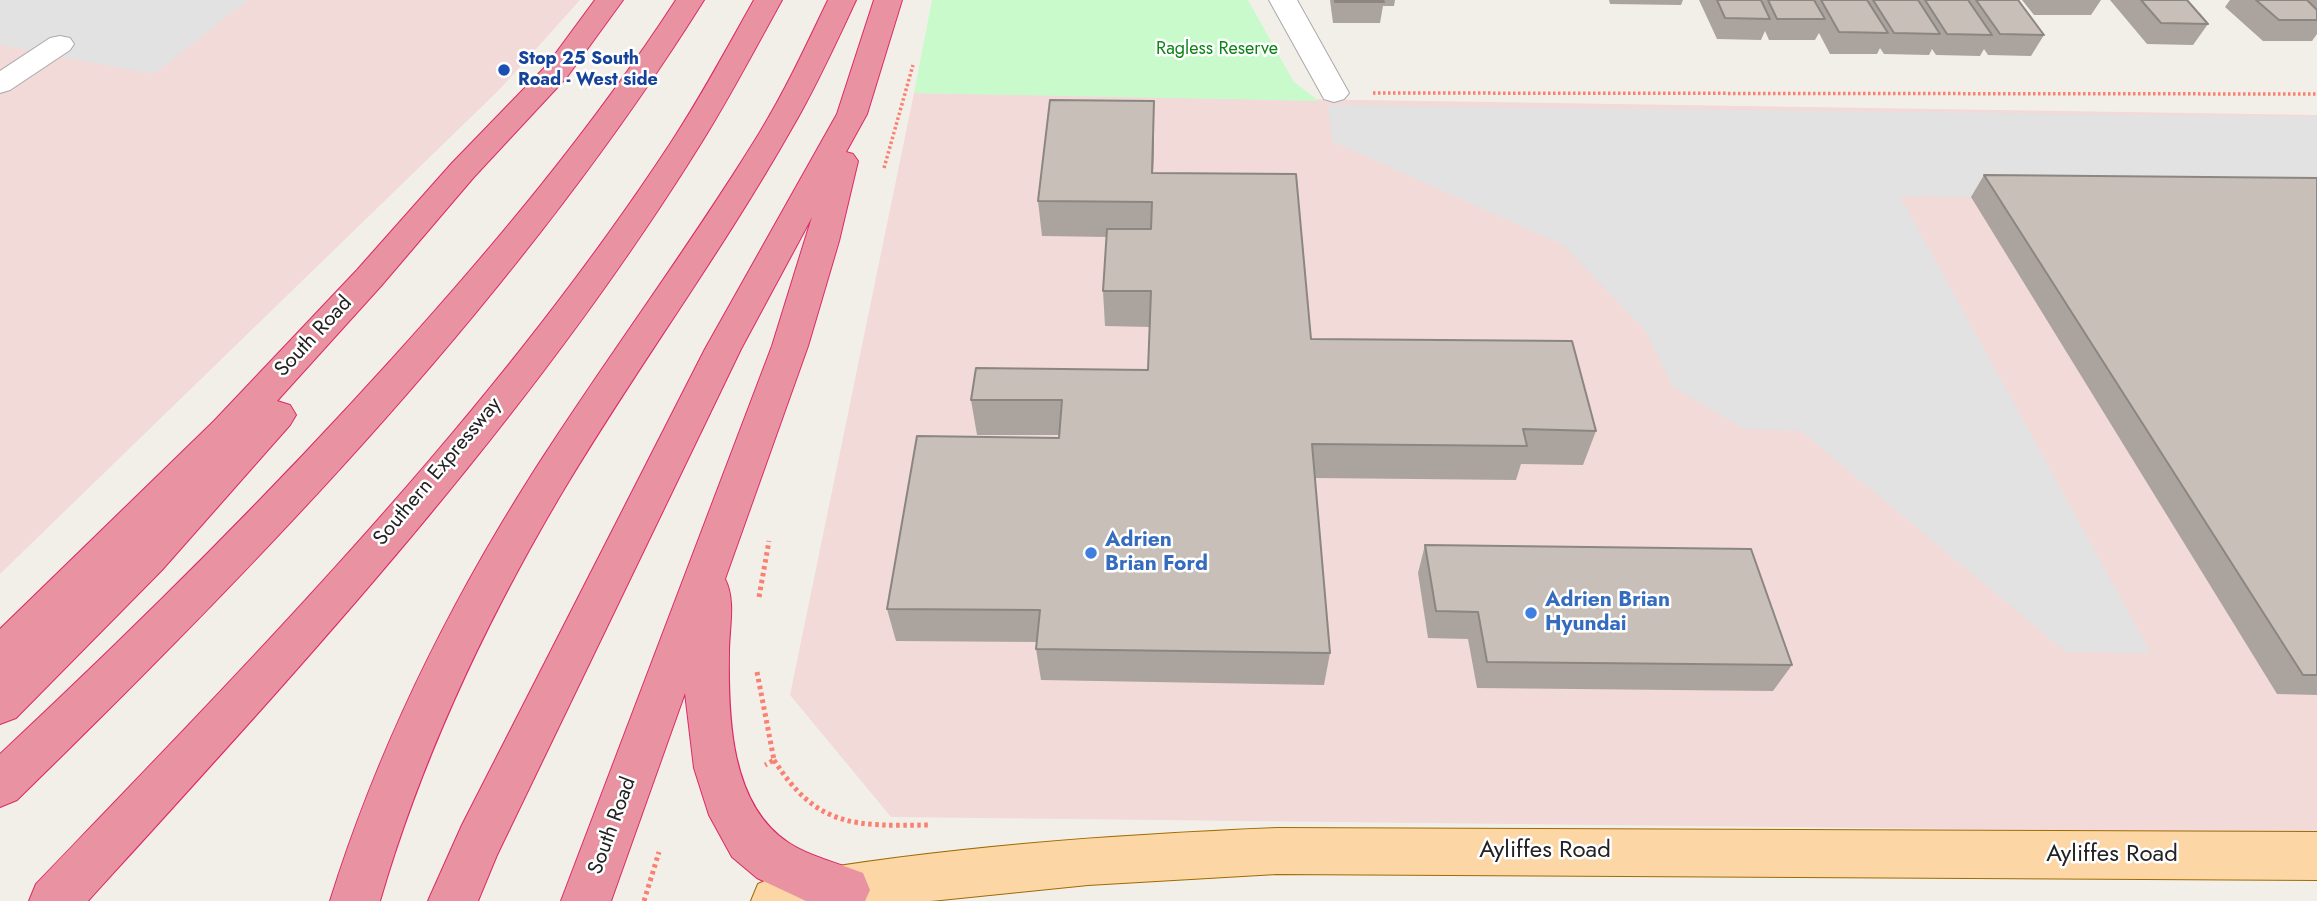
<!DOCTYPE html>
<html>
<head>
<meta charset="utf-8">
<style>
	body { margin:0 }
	canvas { display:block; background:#f2efe9 }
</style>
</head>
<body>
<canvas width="2317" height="901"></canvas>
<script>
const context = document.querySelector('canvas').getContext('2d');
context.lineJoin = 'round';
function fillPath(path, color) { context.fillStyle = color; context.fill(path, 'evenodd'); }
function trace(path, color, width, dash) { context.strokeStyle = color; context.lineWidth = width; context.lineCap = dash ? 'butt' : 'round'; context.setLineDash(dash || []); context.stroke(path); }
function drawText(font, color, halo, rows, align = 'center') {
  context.font = font + ' Jost,sans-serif'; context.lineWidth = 5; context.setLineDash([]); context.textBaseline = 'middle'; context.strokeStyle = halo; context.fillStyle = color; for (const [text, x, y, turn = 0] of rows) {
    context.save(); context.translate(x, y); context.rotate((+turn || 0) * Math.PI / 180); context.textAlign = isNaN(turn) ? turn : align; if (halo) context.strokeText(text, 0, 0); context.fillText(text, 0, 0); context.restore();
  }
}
const commercial = new Path2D(`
	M 0,0 L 580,0 L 500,89 L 0,574 Z
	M 914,93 L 2317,115 L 2317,833 L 891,817 L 790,695 Z`);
const park = new Path2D(`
	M 932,0 L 1248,0 L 1294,82 L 1319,101 L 914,93 Z`);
const parking = new Path2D(`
	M 0,0 L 248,0 L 154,74 L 0,45 Z
	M 1328,105 L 2317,117 L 2317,201 L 1900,196 L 2151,653 L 2066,652 L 1801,431 L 1744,429 L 1673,387 L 1645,330 L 1563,245 L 1332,141 Z`);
const pathFar1 = new Path2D(`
	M 1373,93 L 2317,94
	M 884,168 L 913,65`);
const path = new Path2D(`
	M 759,597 L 769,541
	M 757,672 L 774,760 L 765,765
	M 774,760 C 817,828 855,826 929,825
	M 644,901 L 659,852`);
const minor = new Path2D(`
	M 1269,0 L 1297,0 L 1349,93 L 1344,99 L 1334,102 L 1324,99 Z
	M 60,36 L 70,38 L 74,44 L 70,50 L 10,90 L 0,93 L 0,71 L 50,38 Z`);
const major = new Path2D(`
	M 1277,828 L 2317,832 L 2317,880 L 1277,874 L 1088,885 L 931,901 L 751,901 L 758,884 L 776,876 C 942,847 1109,835 1277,828 Z`);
const highway = new Path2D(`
	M 595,0 L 623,0 L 567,77 L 474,177 L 381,286 L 277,401 L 290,405 L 296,415 L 290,425 L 162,570 L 16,718 L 0,724 L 0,629 L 214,421 L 357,270 L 452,163 L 547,65 Z
	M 676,0 L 704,0 C 519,295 265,558 17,800 L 0,807 L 0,754 C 135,628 267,497 391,360 C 494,246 592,129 676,0 Z
	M 754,0 L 782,0 C 756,47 731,95 703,140 C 531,418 307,660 88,901 L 29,901 L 36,884 C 261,650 492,415 670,144 C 701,97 727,48 754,0 Z
	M 828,0 L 856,0 C 836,43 816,87 792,128 C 721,254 634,371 560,496 C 484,625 422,757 380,901 L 330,901 C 378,748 448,606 534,471 C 607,357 689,248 760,132 C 786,89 807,44 828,0 Z
	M 874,0 L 902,0 L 867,114 L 846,152 L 853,154 L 858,161 L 839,241 L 808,346 L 725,579 C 736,600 729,629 729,652 C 728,716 730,805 789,843 C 811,857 838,863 863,873 L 870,890 L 865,901 L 806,901 L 757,878 L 732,857 L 709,815 L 694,768 L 685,693 L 611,901 L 561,901 L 772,346 L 812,217 L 741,349 L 497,855 L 478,901 L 428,901 L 462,825 L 705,349 L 837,114 Z`);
const wall = new Path2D(`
	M 1330,0 L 1395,0 L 1394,6 L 1383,6 L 1380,23 L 1333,23 Z
	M 1609,0 L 1683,0 L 1681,5 L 1610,4 Z
	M 1699,0 L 2018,0 L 2044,35 L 2031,56 L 1988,55 L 1984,49 L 1980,56 L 1936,55 L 1932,49 L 1929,55 L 1884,54 L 1880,48 L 1877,54 L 1830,54 L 1819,33 L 1815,40 L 1769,40 L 1765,31 L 1761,40 L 1717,39 Z
	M 2022,0 L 2101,0 L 2091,15 L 2034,15 Z
	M 2110,0 L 2187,0 L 2208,24 L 2193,45 L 2147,44 Z
	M 2230,0 L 2317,0 L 2317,34 L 2312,41 L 2263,41 L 2225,7 Z
	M 1154,136 L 1153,173 L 1311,339 L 1596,431 L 1583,465 L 1521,464 L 1516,480 L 1315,478 L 1330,653 L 1324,685 L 1041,680 L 1036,649 L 1037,642 L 896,641 L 887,609 L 1059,438 L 1059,435 L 977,435 L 971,400 L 1148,370 L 1150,327 L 1105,326 L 1103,291 L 1107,237 L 1042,236 L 1038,201 Z
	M 1984,175 L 2317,178 L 2317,695 L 2277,694 L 1971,197 Z
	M 1425,545 L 1792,665 L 1773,691 L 1477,688 L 1468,639 L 1428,638 L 1418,573 Z`);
const shadedWall = new Path2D(`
	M 1154,101 L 1154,136 L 1152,209 L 1152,173 Z`);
const building = new Path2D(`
	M 1335,0 L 1383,0 L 1384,2 L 1335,2 Z
	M 1717,0 L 1761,0 L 1770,19 L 1725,18 Z
	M 1768,0 L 1814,0 L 1825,19 L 1777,19 Z
	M 1821,0 L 1867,0 L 1888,33 L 1839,32 Z
	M 1873,0 L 1918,0 L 1940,34 L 1894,33 Z
	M 1925,0 L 1968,0 L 1992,35 L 1947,34 Z
	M 1976,0 L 2018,0 L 2044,35 L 2000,34 Z
	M 2141,0 L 2187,0 L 2208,24 L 2161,23 Z
	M 2256,0 L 2307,0 L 2317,10 L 2317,20 L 2279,20 Z
	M 1050,100 L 1154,101 L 1152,173 L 1296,174 L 1311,339 L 1572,341 L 1596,431 L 1523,429 L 1527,446 L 1312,444 L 1330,653 L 1036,649 L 1040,610 L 887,609 L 917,436 L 1059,438 L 1062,400 L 971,400 L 976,368 L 1148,370 L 1151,291 L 1103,291 L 1107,229 L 1151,229 L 1152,202 L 1038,201 Z
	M 1984,175 L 2317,178 L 2317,675 L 2303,675 Z
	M 1425,545 L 1751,549 L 1792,665 L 1487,662 L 1478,612 L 1436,611 Z`);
const markers = [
	[504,70,7,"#1a4fb4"],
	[1091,553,7,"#3f7fe0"],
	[1531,613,7,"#3f7fe0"]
];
const farParknames = [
	["Ragless Reserve",1217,50]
];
const farTransitnames = [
	["Stop 25 South",518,60],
	["Road - West side",518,81]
];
const streetNames = [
	["South Road",314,337,-47],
	["Southern Expressway",438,472,-50],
	["South Road",613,826,-70]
];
const shopNames = [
	["Adrien",1105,541],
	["Brian Ford",1105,565],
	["Adrien Brian",1545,601],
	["Hyundai",1545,625]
];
const nearStreetnames = [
	["Ayliffes Road",1545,851],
	["Ayliffes Road",2112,855]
];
fillPath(commercial, '#f2dad9');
fillPath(park, '#c8facc');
fillPath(parking, '#e2e2e2');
trace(minor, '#a9a9a9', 2);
trace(major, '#a06b00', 2);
trace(highway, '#dc2a67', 2);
trace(pathFar1, '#fa8072', 3.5, [2.5, 2.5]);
trace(path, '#fa8072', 5, [3.5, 3.5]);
fillPath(minor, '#fff');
fillPath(major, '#fcd6a4');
fillPath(highway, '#e892a2');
fillPath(wall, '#aba49e');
fillPath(shadedWall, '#8b8681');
fillPath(building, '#c7bfb8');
trace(building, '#8b8681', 2);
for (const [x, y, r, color] of markers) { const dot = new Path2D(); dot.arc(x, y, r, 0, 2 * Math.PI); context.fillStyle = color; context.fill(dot); trace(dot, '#fff', 2.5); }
drawText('18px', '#0c8416', '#fff', farParknames);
drawText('bold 18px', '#164399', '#fff', farTransitnames, 'left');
drawText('21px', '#222', '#fff', streetNames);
drawText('bold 21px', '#366cbe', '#fff', shopNames, 'left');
drawText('24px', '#222', '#fff', nearStreetnames);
</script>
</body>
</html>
